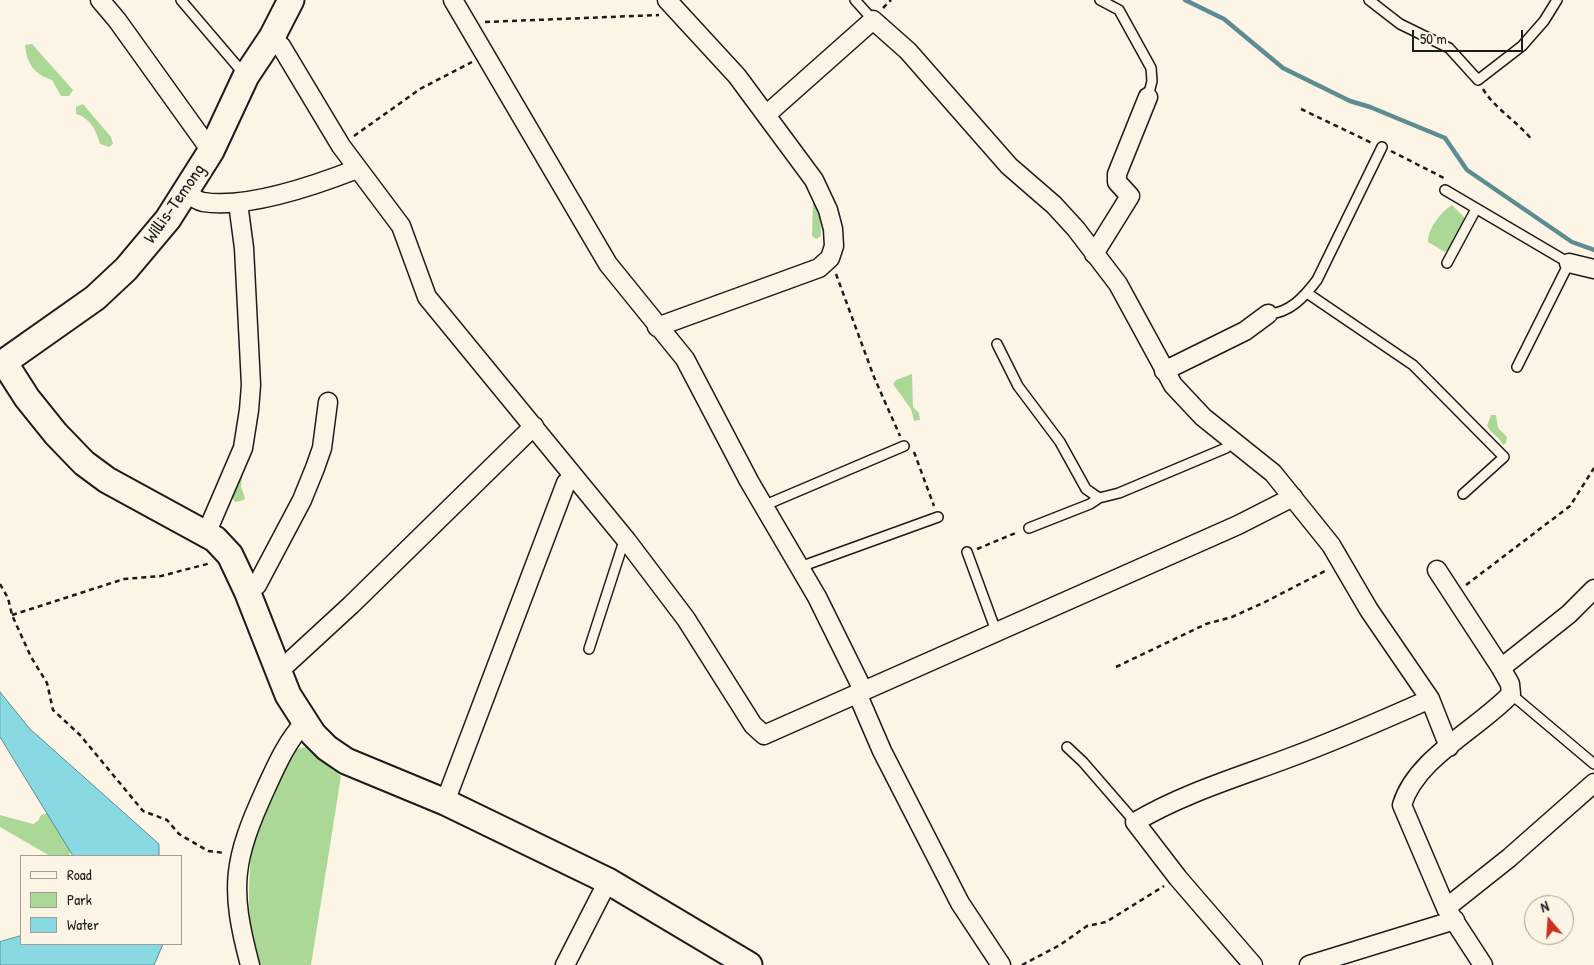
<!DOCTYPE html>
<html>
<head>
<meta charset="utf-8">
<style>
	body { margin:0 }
	#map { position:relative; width:1594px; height:965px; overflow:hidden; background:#fcf5e5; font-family:"Patrick Hand",sans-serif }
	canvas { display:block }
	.legend { position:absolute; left:20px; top:855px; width:162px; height:90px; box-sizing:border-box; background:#fcf5e5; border:1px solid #a29e95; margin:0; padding:6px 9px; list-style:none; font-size:15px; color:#1c1c1c }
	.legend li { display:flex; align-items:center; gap:10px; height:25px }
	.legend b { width:25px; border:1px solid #a29e95 }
	.north { position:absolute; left:1524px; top:895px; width:50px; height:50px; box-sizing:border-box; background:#fcf5e5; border:1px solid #a29e95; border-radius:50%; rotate:342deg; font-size:14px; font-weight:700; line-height:20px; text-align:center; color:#1c1c1c }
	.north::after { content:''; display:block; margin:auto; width:18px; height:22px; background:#c8321e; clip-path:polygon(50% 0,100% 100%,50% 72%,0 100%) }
	.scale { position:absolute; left:1412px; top:30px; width:111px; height:22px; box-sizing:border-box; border:2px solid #1c1c1c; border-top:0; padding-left:6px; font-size:15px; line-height:18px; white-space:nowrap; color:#1c1c1c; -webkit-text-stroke:4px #fcf5e5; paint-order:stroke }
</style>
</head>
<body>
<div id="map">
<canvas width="1594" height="965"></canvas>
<ul class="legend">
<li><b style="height:6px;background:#fcf5e5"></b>Road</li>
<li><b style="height:14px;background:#acd897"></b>Park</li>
<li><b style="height:14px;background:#89d9e3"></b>Water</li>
</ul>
<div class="north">N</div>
<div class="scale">50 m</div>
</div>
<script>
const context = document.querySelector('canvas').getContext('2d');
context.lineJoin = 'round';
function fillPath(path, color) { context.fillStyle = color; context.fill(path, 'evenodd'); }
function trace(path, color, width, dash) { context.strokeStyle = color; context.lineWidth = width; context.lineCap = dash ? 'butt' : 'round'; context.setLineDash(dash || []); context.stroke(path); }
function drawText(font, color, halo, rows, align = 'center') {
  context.font = font + ' "Patrick Hand",sans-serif'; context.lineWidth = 5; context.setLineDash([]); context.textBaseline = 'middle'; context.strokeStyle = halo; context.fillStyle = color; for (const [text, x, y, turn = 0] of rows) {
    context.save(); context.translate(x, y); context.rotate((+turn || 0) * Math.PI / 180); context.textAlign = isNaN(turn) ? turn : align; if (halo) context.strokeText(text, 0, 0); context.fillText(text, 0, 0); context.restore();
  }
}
const green = new Path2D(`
	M 32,44 L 73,90 L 69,96 L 61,96 L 52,80 C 34,74 27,64 25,45 Z
	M 83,104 L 111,137 L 113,144 L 109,147 L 100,144 C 97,131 89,117 76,114 L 76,107 Z
	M 813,200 L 820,203 L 821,236 L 816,239 L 812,236 Z
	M 1452,205 L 1465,218 L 1453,245 L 1445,252 L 1428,242 C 1428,228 1441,212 1452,205 Z
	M 912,374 L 913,407 L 919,413 L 920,420 L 914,421 L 911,409 L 893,384 L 896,380 Z
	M 1491,415 L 1496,415 L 1498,428 L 1507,437 L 1506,443 L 1503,445 C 1500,437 1491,434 1487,426 Z
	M 239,476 L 242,478 L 241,487 L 245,498 L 244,500 L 235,502 L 232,497 Z
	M 305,747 L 341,776 L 311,965 L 259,965 C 244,928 247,848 261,811 C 268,791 279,771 288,752 Z
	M 47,813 L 70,851 L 69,856 L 50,856 L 0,827 L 0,815 L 33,824 L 38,821 L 41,815 Z`);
const water = new Path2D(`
	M 0,692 L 30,729 L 159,844 L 159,856 L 73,856 L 0,737 Z
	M 21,936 L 21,944 L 163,944 L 154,965 L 0,965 L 0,942 Z`);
const stream = new Path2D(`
	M 1185,0 L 1224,19 L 1283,68 L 1350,101 L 1370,107 L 1445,138 L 1467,170 L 1572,242 L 1594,250`);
const path = new Path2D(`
	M 883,8 L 891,0
	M 485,22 L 659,15
	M 1483,89 C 1495,109 1517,121 1532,140
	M 1301,109 L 1372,143
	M 354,136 L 420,89 L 472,62
	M 1391,151 L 1444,178
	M 836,274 L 874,377 L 900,436
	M 914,452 L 934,506
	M 977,549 L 1018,532
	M 0,584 L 8,598 L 12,615 L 31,657 L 47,683 L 53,710 L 80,735 L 143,811 L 167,820 L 179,834 L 208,851 L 225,853
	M 1466,585 L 1570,506 L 1594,468
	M 12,615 L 124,579 L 161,576 L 211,563
	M 1116,667 L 1206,624 L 1232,617 L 1265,602 L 1327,570
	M 1022,965 L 1060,945 L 1087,926 L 1106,922 L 1164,886`);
const service = new Path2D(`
	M 181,0 L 244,74
	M 855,0 L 873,20
	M 1100,0 L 1119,10 L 1151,68 L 1152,81 L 1148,97
	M 1369,0 L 1400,24 L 1449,48 L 1478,80 L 1522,46 L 1544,21 L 1557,0
	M 1445,190 L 1569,263 L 1517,367
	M 1447,263 L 1476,209
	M 1307,293 L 1413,365 L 1504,457 L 1463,494
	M 1268,314 C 1290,313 1304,297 1317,280 L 1382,147
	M 997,344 L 1018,386 L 1060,442 L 1086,489 L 1099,498
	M 763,506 L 904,446
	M 1029,528 L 1090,504 L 1099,498 L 1119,493 L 1226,448 L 1232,442
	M 967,552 L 996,631
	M 800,567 L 938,517
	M 589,649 L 622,547 L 627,541
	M 1511,694 L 1594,764
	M 1067,747 L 1083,762 L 1135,822`);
const minor = new Path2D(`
	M 100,0 L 117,20 L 211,151
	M 453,0 L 608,264 L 685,359 L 749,481 L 817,597 L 863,690
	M 272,37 L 281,46 L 341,146 L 401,226 L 427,297 L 627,541 L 686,619 L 753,725 L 764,735 L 1238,525 L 1293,497
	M 766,115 L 873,20 L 908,51 L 1009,166 L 1054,205 L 1076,229 L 1118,284 L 1173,385 L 1203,417 L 1273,473 L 1331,545 L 1369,610 L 1430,699 L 1449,747
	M 186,192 C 191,196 198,201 203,202 C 246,209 316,185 357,169
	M 1094,254 L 1130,196 L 1117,182 L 1117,174 L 1148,97
	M 1569,263 L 1594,269
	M 657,327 L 819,268 L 830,258 L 834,246 L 833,229 L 828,210 L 814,180 L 737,76 L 667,0
	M 1164,371 L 1245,331 L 1268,314
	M 206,534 L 243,448 L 249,410 L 251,385 L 244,248 L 238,203
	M 1437,570 L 1501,668 L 1510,684 L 1511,694 C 1478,729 1416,758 1402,805 L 1446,908 L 1483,965
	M 247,591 L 257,585 L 302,500 L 315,468 L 322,448 L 328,402
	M 1501,668 L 1569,614 L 1594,589
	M 278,669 L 288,663 L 351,605 L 534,426
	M 857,693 L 882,751 L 960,903 L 1001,965
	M 445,802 L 566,483 L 573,476
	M 1446,908 L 1509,858 L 1594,783
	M 250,965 C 229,887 233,860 266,788 C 277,764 287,741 305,722
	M 565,965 L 608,881
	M 1253,965 L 1178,878 L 1135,822 C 1182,794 1235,778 1286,759 C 1335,741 1383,720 1430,699
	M 1309,965 L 1455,920`);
const secondary = new Path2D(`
	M 4,362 L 27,398 L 56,434 L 84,463 L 107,480 L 215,539 L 230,555 L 247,591 L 288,695 L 313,734 L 327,748 L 346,761 L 445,802 L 608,881 L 749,965
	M 0,365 L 95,298 L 126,269 L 168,219 L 211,151 L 246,76 L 272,37 L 291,0`);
const streetNames = [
	["Willis-Temong",175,204,-55]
];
fillPath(green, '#acd897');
fillPath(water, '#89d9e3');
trace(water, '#5d8d93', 1);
trace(stream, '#5d8d93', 4.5);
trace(service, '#1c1c1c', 12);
trace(minor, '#1c1c1c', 21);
trace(secondary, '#1c1c1c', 29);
trace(path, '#1c1c1c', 2.5, [5, 4]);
trace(service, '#fcf5e5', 9);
trace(minor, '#fcf5e5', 18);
trace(secondary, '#fcf5e5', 25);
drawText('18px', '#1c1c1c', '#fcf5e5', streetNames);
</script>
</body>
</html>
